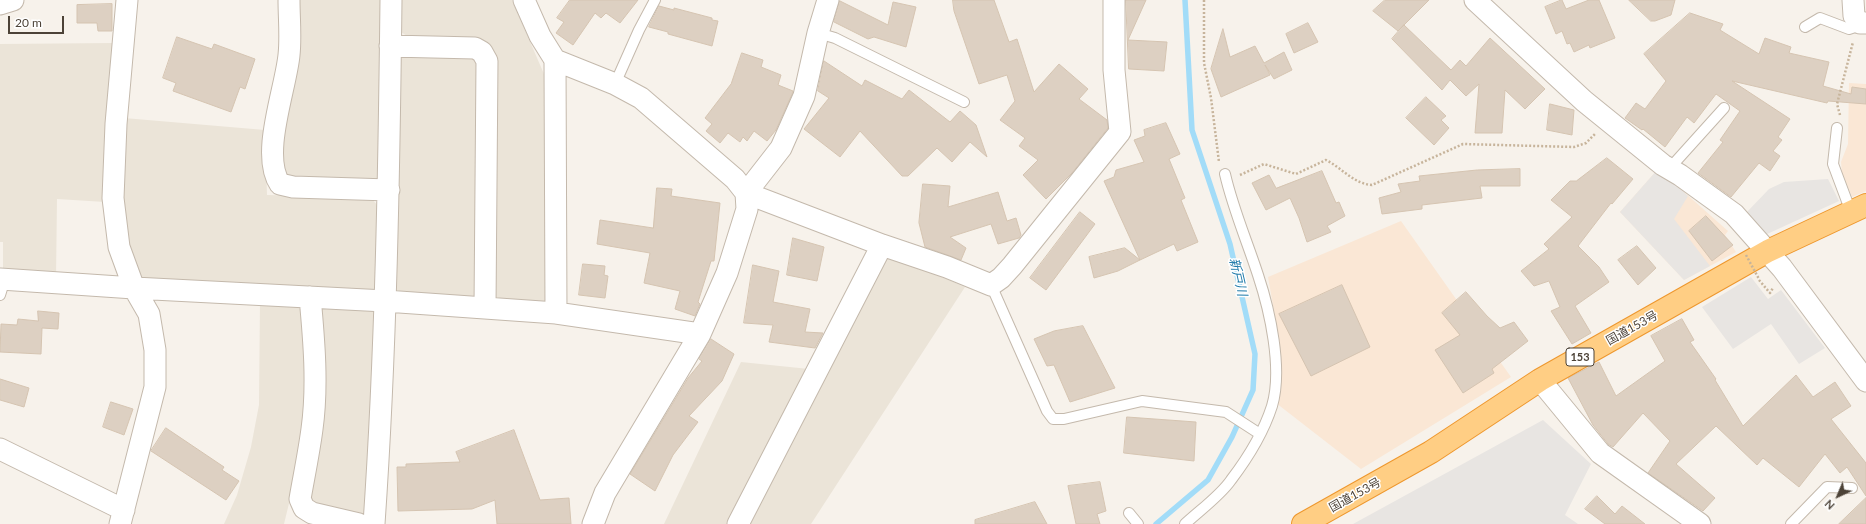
<!DOCTYPE html>
<html>
<head>
<meta charset="utf-8">
<style>
	body { margin:0 }
	#map { position:relative; width:1866px; height:524px; overflow:hidden; background:#f7f2eb; font-family:Lato,sans-serif }
	canvas { display:block }
	.north { position:absolute; left:1818px; top:476px; width:40px; height:40px; -webkit-text-stroke:3px #fff; paint-order:stroke; rotate:224deg; font-size:11px; font-weight:700; line-height:16px; text-align:center; color:#4c4237 }
	.north::after { content:''; display:block; margin:auto; width:14px; height:18px; background:#4c4237; clip-path:polygon(50% 0,100% 100%,50% 72%,0 100%) }
	.scale { position:absolute; left:8px; top:16px; width:56px; height:18px; box-sizing:border-box; border:2px solid #4c4237; border-top:0; padding-left:5px; font-size:12px; line-height:14px; white-space:nowrap; color:#4c4237; -webkit-text-stroke:3px #fff; paint-order:stroke }
</style>
</head>
<body>
<div id="map">
<canvas width="1866" height="524"></canvas>
<div class="north">N</div>
<div class="scale">20 m</div>
</div>
<script>
const context = document.querySelector('canvas').getContext('2d');
context.lineJoin = 'round';
function fillPath(path, color) { context.fillStyle = color; context.fill(path, 'evenodd'); }
function trace(path, color, width, dash) { context.strokeStyle = color; context.lineWidth = width; context.lineCap = dash ? 'butt' : 'round'; context.setLineDash(dash || []); context.stroke(path); }
function drawText(font, color, halo, rows, align = 'center') {
  context.font = font + ' Lato,"Noto Sans JP",sans-serif'; context.lineWidth = 3; context.setLineDash([]); context.textBaseline = 'middle'; context.strokeStyle = halo; context.fillStyle = color; for (const [text, x, y, turn = 0] of rows) {
    context.save(); context.translate(x, y); context.rotate((+turn || 0) * Math.PI / 180); context.textAlign = isNaN(turn) ? turn : align; if (halo) context.strokeText(text, 0, 0); context.fillText(text, 0, 0); context.restore();
  }
}
const residential = new Path2D(`
	M 297,0 L 384,0 L 382,177 L 375,184 L 289,182 L 281,171 L 280,149 Z
	M 397,0 L 512,0 L 544,74 L 550,298 L 544,305 L 495,300 L 493,53 L 410,38 L 398,30 Z
	M 113,43 L 105,202 L 57,199 L 56,278 L 3,274 L 3,242 L 0,242 L 0,44 Z
	M 471,52 L 482,67 L 480,292 L 469,300 L 396,297 L 391,289 L 395,64 L 405,55 Z
	M 124,118 L 265,130 L 267,195 L 370,197 L 380,208 L 378,289 L 368,292 L 146,283 L 132,269 L 121,190 Z
	M 886,253 L 965,287 L 811,524 L 747,524 Z
	M 260,302 L 298,303 L 304,313 L 308,371 L 299,462 L 284,524 L 224,524 L 237,495 L 251,447 L 259,405 Z
	M 330,304 L 370,306 L 378,319 L 368,511 L 358,517 L 311,506 L 308,497 L 320,311 Z
	M 741,362 L 809,369 L 730,524 L 664,524 Z`);
const commercial = new Path2D(`
	M 1849,83 L 1866,84 L 1866,191 L 1852,197 L 1842,173 L 1841,162 L 1848,144 Z
	M 1658,169 L 1728,231 L 1725,235 L 1736,252 L 1684,280 L 1620,212 Z
	M 1401,221 L 1511,377 L 1361,469 L 1276,403 L 1280,345 L 1268,277 Z`);
const parking = new Path2D(`
	M 1658,169 L 1688,196 L 1674,219 L 1710,266 L 1684,280 L 1620,212 Z
	M 1828,179 L 1839,201 L 1765,235 L 1746,213 L 1769,189 L 1784,182 Z
	M 1751,277 L 1768,299 L 1781,290 L 1825,348 L 1799,364 L 1771,324 L 1733,349 L 1702,307 Z
	M 1543,420 L 1591,464 L 1565,515 L 1578,524 L 1353,524 Z`);
const stream = new Path2D(`
	M 1156,524 L 1208,480 L 1232,437 L 1253,390 L 1255,354 L 1230,244 L 1192,130 L 1185,0`);
const building = new Path2D(`
	M 570,0 L 638,0 L 620,23 L 606,13 L 601,18 L 595,13 L 573,45 L 556,33 L 564,22 L 557,18 Z
	M 953,0 L 994,0 L 1009,42 L 1017,39 L 1034,92 L 1059,64 L 1088,89 L 1079,99 L 1107,120 L 1108,128 L 1072,173 L 1046,199 L 1023,175 L 1038,160 L 1019,146 L 1025,138 L 1000,120 L 1015,101 L 1007,75 L 979,84 L 954,11 Z
	M 1126,0 L 1146,0 L 1128,40 L 1167,42 L 1164,71 L 1129,69 Z
	M 1385,0 L 1429,0 L 1398,31 L 1373,11 Z
	M 1562,0 L 1566,9 L 1589,0 L 1599,0 L 1615,38 L 1590,48 L 1589,45 L 1574,52 L 1570,43 L 1567,44 L 1562,31 L 1556,34 L 1545,7 Z
	M 1629,0 L 1675,0 L 1671,15 L 1655,21 L 1651,21 Z
	M 840,1 L 888,25 L 893,2 L 916,7 L 906,47 L 874,37 L 868,39 L 834,22 Z
	M 112,4 L 112,31 L 98,31 L 97,23 L 77,23 L 77,5 Z
	M 659,6 L 674,10 L 674,8 L 712,18 L 712,20 L 718,21 L 712,46 L 668,34 L 668,32 L 649,27 Z
	M 1690,13 L 1723,24 L 1720,30 L 1759,54 L 1765,38 L 1791,47 L 1789,53 L 1829,62 L 1823,86 L 1851,94 L 1852,87 L 1866,89 L 1866,104 L 1828,101 L 1827,103 L 1732,81 L 1790,119 L 1778,137 L 1782,140 L 1773,151 L 1780,156 L 1770,171 L 1759,163 L 1731,197 L 1698,173 L 1723,142 L 1720,140 L 1740,111 L 1716,94 L 1694,123 L 1687,117 L 1665,147 L 1643,129 L 1642,130 L 1625,118 L 1636,103 L 1645,109 L 1666,81 L 1644,54 Z
	M 1308,23 L 1318,42 L 1294,53 L 1286,34 Z
	M 1404,25 L 1451,70 L 1460,60 L 1466,66 L 1490,38 L 1545,89 L 1525,109 L 1505,90 L 1502,133 L 1475,133 L 1479,84 L 1466,96 L 1450,80 L 1442,90 L 1392,39 Z
	M 1223,29 L 1230,57 L 1255,46 L 1264,63 L 1284,52 L 1292,70 L 1274,79 L 1265,65 L 1270,75 L 1221,97 L 1211,69 Z
	M 177,37 L 212,49 L 214,44 L 255,59 L 245,89 L 240,87 L 231,112 L 173,91 L 176,83 L 163,78 Z
	M 742,53 L 763,60 L 761,67 L 781,75 L 778,85 L 793,91 L 793,92 L 776,130 L 767,141 L 754,131 L 747,141 L 743,137 L 740,142 L 728,133 L 720,143 L 706,131 L 712,124 L 705,118 L 731,84 Z
	M 824,61 L 862,86 L 865,80 L 902,99 L 909,90 L 950,122 L 960,111 L 976,125 L 987,157 L 970,142 L 952,162 L 937,148 L 908,176 L 902,176 L 860,131 L 840,157 L 804,129 L 829,98 L 818,91 Z
	M 1426,97 L 1446,116 L 1441,120 L 1449,128 L 1434,145 L 1406,118 Z
	M 1550,104 L 1574,110 L 1572,135 L 1547,130 Z
	M 1166,123 L 1180,154 L 1169,159 L 1185,198 L 1181,200 L 1198,242 L 1177,251 L 1174,244 L 1140,260 L 1104,181 L 1114,177 L 1116,170 L 1144,162 L 1134,140 L 1145,136 L 1144,130 Z
	M 1607,158 L 1633,179 L 1612,204 L 1611,203 L 1578,246 L 1599,267 L 1609,282 L 1575,306 L 1591,333 L 1572,344 L 1551,311 L 1560,307 L 1549,281 L 1534,286 L 1521,271 L 1549,249 L 1544,244 L 1572,217 L 1551,200 L 1570,181 L 1576,181 Z
	M 1520,169 L 1520,186 L 1480,186 L 1482,198 L 1422,205 L 1422,209 L 1382,214 L 1379,198 L 1401,192 L 1398,184 L 1420,181 L 1419,176 L 1477,170 Z
	M 1322,171 L 1336,203 L 1339,202 L 1345,216 L 1327,226 L 1331,232 L 1307,242 L 1299,218 L 1290,198 L 1266,210 L 1252,183 L 1269,175 L 1276,188 Z
	M 923,184 L 950,186 L 948,207 L 998,192 L 1007,221 L 1016,218 L 1021,235 L 1019,238 L 998,244 L 991,224 L 950,237 L 966,248 L 961,260 L 925,247 L 919,223 Z
	M 657,188 L 672,189 L 671,196 L 720,203 L 714,261 L 711,261 L 698,302 L 700,304 L 695,316 L 675,309 L 680,291 L 644,283 L 650,253 L 597,244 L 600,220 L 653,228 Z
	M 1080,212 L 1095,224 L 1046,290 L 1030,278 Z
	M 1706,216 L 1733,245 L 1712,261 L 1689,231 Z
	M 793,238 L 824,247 L 817,281 L 787,275 Z
	M 1637,246 L 1656,268 L 1638,285 L 1618,260 Z
	M 1125,248 L 1140,260 L 1118,271 L 1094,278 L 1089,257 Z
	M 583,264 L 605,266 L 604,275 L 608,276 L 605,298 L 579,295 Z
	M 753,265 L 779,271 L 773,302 L 810,309 L 805,332 L 823,333 L 815,348 L 769,342 L 773,325 L 744,323 Z
	M 1342,285 L 1370,347 L 1311,376 L 1279,314 Z
	M 1466,292 L 1487,316 L 1500,328 L 1514,322 L 1528,341 L 1492,369 L 1494,373 L 1463,393 L 1435,350 L 1460,335 L 1442,313 Z
	M 38,311 L 59,313 L 58,329 L 42,328 L 41,354 L 0,352 L 1,324 L 17,325 L 18,319 L 38,321 Z
	M 1682,319 L 1694,340 L 1690,342 L 1716,379 L 1715,380 L 1743,426 L 1796,375 L 1813,397 L 1835,382 L 1851,406 L 1831,419 L 1866,463 L 1866,496 L 1847,467 L 1840,473 L 1825,454 L 1799,487 L 1763,458 L 1757,465 L 1716,426 L 1676,464 L 1715,498 L 1703,511 L 1648,473 L 1670,441 L 1643,413 L 1613,447 L 1608,444 L 1593,425 L 1568,378 L 1599,362 L 1616,396 L 1665,361 L 1651,336 Z
	M 1083,326 L 1115,388 L 1070,402 L 1054,365 L 1047,366 L 1034,339 L 1054,331 Z
	M 711,339 L 734,354 L 722,381 L 689,416 L 698,422 L 673,455 L 655,491 L 630,474 L 688,378 L 702,361 L 699,359 Z
	M 0,379 L 29,388 L 24,407 L 0,400 Z
	M 111,402 L 133,409 L 124,435 L 103,427 Z
	M 1127,417 L 1196,422 L 1194,461 L 1124,453 Z
	M 166,428 L 224,467 L 222,470 L 239,481 L 226,500 L 151,451 Z
	M 514,430 L 540,500 L 569,498 L 571,524 L 497,524 L 495,500 L 472,509 L 398,511 L 397,467 L 406,467 L 406,464 L 460,462 L 456,452 Z
	M 1100,482 L 1106,511 L 1097,514 L 1100,524 L 1076,524 L 1068,486 Z
	M 1597,496 L 1615,514 L 1622,506 L 1645,524 L 1605,524 L 1585,509 Z
	M 1866,498 L 1866,524 L 1839,524 Z
	M 1035,502 L 1047,524 L 975,524 L 975,520 Z`);
const path = new Path2D(`
	M 1204,0 L 1204,63 L 1211,98 L 1219,162
	M 1840,115 L 1837,104 L 1853,42
	M 1240,175 L 1264,164 L 1296,174 L 1326,160 C 1342,168 1354,184 1372,185 L 1463,144 L 1574,147 L 1586,143 L 1595,134
	M 1759,280 L 1770,293 L 1773,288`);
const service = new Path2D(`
	M 1805,27 L 1820,18 L 1849,29 L 1858,26 L 1860,23
	M 818,33 L 835,38 L 964,102
	M 615,84 L 639,30 L 655,0
	M 1837,128 L 1833,164 L 1851,212
	M 1669,169 L 1724,108
	M 991,285 L 1047,411 L 1053,419 L 1064,419 L 1142,401 L 1226,412 L 1260,434
	M 0,295 L 5,279
	M 1129,513 L 1138,524
	M 1185,524 C 1199,511 1221,495 1231,480 C 1247,459 1264,431 1272,406 C 1283,369 1270,311 1258,275 C 1247,241 1233,209 1225,174
	M 1791,524 L 1827,487 L 1852,488`);
const minor = new Path2D(`
	M 289,0 C 289,18 291,37 289,55 C 286,88 260,155 280,184 L 293,187 L 389,190
	M 524,0 L 540,36 L 555,60 L 615,84 L 641,98 L 735,179 L 746,193 L 882,245 L 947,267 L 991,285 L 1001,278 L 1012,266 L 1120,132 L 1114,70 L 1114,0
	M 1475,0 L 1584,101 L 1663,165 L 1680,175 L 1734,214 L 1782,268 L 1866,381
	M 1853,0 L 1854,16 L 1860,23 L 1866,23
	M 0,4 L 13,0
	M 390,46 L 475,48 L 482,52 L 487,61 L 485,307
	M 555,60 L 556,313
	M 0,279 L 134,288 L 385,301 L 556,313 L 700,334
	M 310,297 C 314,340 318,386 312,429 C 309,452 304,476 300,499 L 304,508 L 312,513 L 359,524
	M 1540,380 L 1600,453 L 1700,524
	M 0,449 L 124,510
	M 120,524 L 155,387 L 155,350 L 149,314 L 134,288 L 119,247 L 113,198 L 116,124 L 127,0
	M 374,524 C 386,350 389,175 391,0
	M 593,524 L 605,493 L 700,334 L 727,273 L 747,209 L 746,193 L 781,148 L 804,96 L 818,33 L 828,0
	M 738,524 L 882,245`);
const trunk = new Path2D(`
	M 1303,524 L 1431,452 L 1540,380 L 1768,251 L 1866,205`);
const pathBridge = new Path2D(`
	M 1746,255 L 1759,279`);
const shields = [
	[1580,357,28]
];
const shieldNames = [
	["153",1580,357]
];
const streetNames = [
	["国道153号",1632,328,-29],
	["国道153号",1355,495,-29]
];
const waterNames = [
	["新戸川",1238,277,77]
];
fillPath(residential, '#ebe4d8');
fillPath(commercial, '#fae7d5');
fillPath(parking, '#e8e5e2');
trace(stream, '#a2dcf8', 5.5);
fillPath(building, '#ddd0c2');
trace(building, '#d5c4b1', 1);
trace(service, '#c4b9ac', 12);
trace(minor, '#c4b9ac', 23);
trace(trunk, '#ee972d', 24);
trace(path, '#c7b49b', 2.5, [2, 2]);
trace(service, '#fff', 10);
trace(minor, '#fff', 21);
trace(trunk, '#ffce84', 22);
trace(pathBridge, '#c7b49b', 2.5, [2, 2]);
for (const [x, y, w] of shields) { const box = new Path2D(); box.roundRect(x - w / 2, y - 9, w, 18, 3); context.fillStyle = '#fff'; context.fill(box); trace(box, '#4c4237', 1); }
drawText('bold 11px', '#4c4237', null, shieldNames);
drawText('12px', '#4c4237', '#fff', streetNames);
drawText('italic 13px', '#207baa', '#fff', waterNames);
</script>
</body>
</html>
